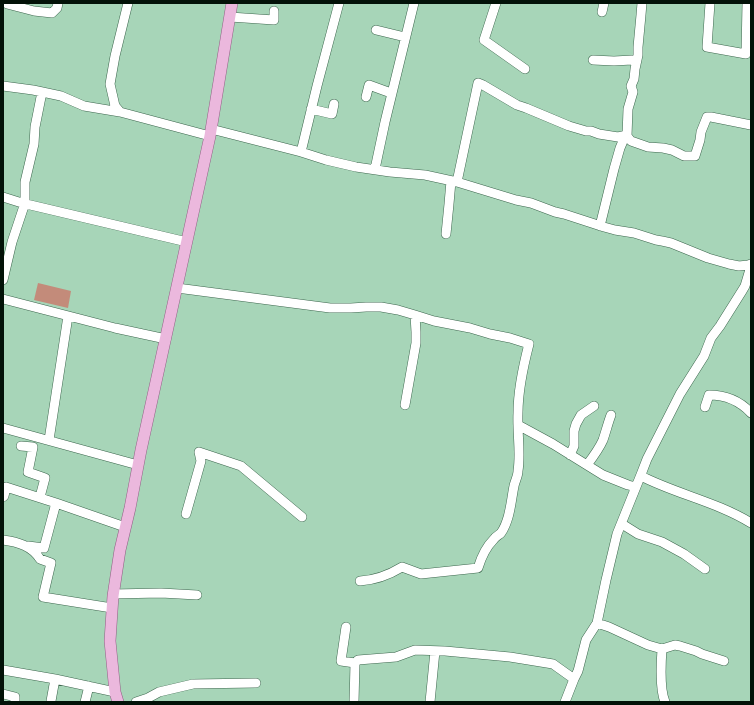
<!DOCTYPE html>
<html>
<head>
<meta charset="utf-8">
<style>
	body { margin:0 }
	#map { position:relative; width:754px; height:705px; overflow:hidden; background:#a7d5b8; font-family:"Fira Sans",sans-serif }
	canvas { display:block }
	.frame { position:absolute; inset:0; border:4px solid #031208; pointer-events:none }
</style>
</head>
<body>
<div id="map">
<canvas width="754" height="705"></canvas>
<div class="frame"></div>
</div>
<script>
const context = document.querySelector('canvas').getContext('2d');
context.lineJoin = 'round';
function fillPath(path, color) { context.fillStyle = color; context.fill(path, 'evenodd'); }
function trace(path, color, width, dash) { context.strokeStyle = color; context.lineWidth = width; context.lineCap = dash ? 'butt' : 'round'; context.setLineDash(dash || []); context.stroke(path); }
const green = new Path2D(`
	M 38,283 L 71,291 L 68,308 L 34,300 Z`);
const minor = new Path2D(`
	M 496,3 L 484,40 L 525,69
	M 710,3 L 707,47 L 746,54 L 747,3
	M 7,4 L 34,11 L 52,13 L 57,8 L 58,3
	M 602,12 L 604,3
	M 230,17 L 274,20 L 274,11
	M 376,30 L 405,37
	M 593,60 L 614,61 L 632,60 L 636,63
	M 3,86 L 33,90 L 61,96 L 84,106 L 120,112 L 210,136
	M 366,97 L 369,85 L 391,93
	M 311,109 L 332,114 L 334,104
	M 120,112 L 115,106 L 110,84 L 115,56 L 128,3
	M 211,129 L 301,152 L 326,160 L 356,167 L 390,172 L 425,175 L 457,182 L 478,83 L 483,85 L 517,105 L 526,108 L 569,126 L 586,131 L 591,131 L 599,134 L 618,137 L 627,135
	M 627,136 L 631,141 L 648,147 L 663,148 L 672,150 L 684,156 L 695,156 L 700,140 L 701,132 L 707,117 L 711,117 L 751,125
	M 301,152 L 317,86 L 339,3
	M 375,169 L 385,122 L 414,3
	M 457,182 L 516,200 L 531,203 L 555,212 L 564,214 L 604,227 L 615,230 L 634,233 L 656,240 L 662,241 L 671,243 L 708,258 L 729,264 L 739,266 L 748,265 L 751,264
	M 3,197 L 22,203 L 187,242
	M 600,226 L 614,169 L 620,148 L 623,141 L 627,136 L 628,109 L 633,92 L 631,86 L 634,79 L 635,69 L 638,55 L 638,47 L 641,15 L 642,3
	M 446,234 L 449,204 L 451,181
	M 3,280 L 12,242 L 25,203 L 25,182 L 34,144 L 35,127 L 42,92
	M 177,288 L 330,308 L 351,308 L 366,307 L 381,307 L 398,310 L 415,315 L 434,321 L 470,328 L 490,334 L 510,338 L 529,344 C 523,367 518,390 518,413 C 517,433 521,452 518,471 C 518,476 515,481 514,486 C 511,501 510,520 501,533 C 499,535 496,536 494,539 C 487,546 481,558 478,568 L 421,574 L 402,567 C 389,575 375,580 360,581
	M 3,299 L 115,328 L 166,339
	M 405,405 L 416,343 L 416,332 L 415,315
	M 705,407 L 709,395 C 726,395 740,401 751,413
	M 518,425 L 553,444 L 603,475 L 628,485 L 636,487
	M 3,428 L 138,465
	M 49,440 L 68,316
	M 21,446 L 33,447 L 28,472 L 45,478 L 40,497
	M 570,455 L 574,446 L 574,431 L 576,424 L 581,415 L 594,406
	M 587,465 C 593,457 599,449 603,440 C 606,431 608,423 611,415
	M 641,476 C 676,494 717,502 751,523
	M 3,497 L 4,496 L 6,487 L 56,503 L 125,527
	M 186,514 L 201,461 L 199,452 L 241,466 L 302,517
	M 622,524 L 638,534 L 662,542 L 684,554 L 705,569
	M 3,540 C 18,542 32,546 40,559 L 51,563 L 43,597 L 112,608
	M 28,546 L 44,548 L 56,503
	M 113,594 L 161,593 L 197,595
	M 597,623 L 606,580 L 617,534 L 642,472 L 647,459 L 680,394 L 704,356 L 711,338 L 720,326 L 742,291 L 745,286 L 751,266
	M 346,627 L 341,661 L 355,663 L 358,660 L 396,657 L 415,650 L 445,651 L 510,657 L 553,664 L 574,679
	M 662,649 L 675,645 L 680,646 L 696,651 L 702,654 L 724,661
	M 3,670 L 55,679 L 115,692
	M 3,694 L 15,697 L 15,702
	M 51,701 L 55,679
	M 85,702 L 89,686
	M 136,702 L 148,698 L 159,692 L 193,684 L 256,683
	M 354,702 L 355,663
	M 430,702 L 435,651
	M 565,702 L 574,679 L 578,671 L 586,640 L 597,623 L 609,627 L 648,645 L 662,649 C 661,663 660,690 665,702`);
const major = new Path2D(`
	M 118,702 L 115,692 L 110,641 L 113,596 L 120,550 L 130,508 L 141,450 L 210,136 L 232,3`);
fillPath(green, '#c38b7a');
trace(minor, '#3d674e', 10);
trace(major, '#915f84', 12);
trace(minor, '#fff', 9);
trace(major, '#ebb8dd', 11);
</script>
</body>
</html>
